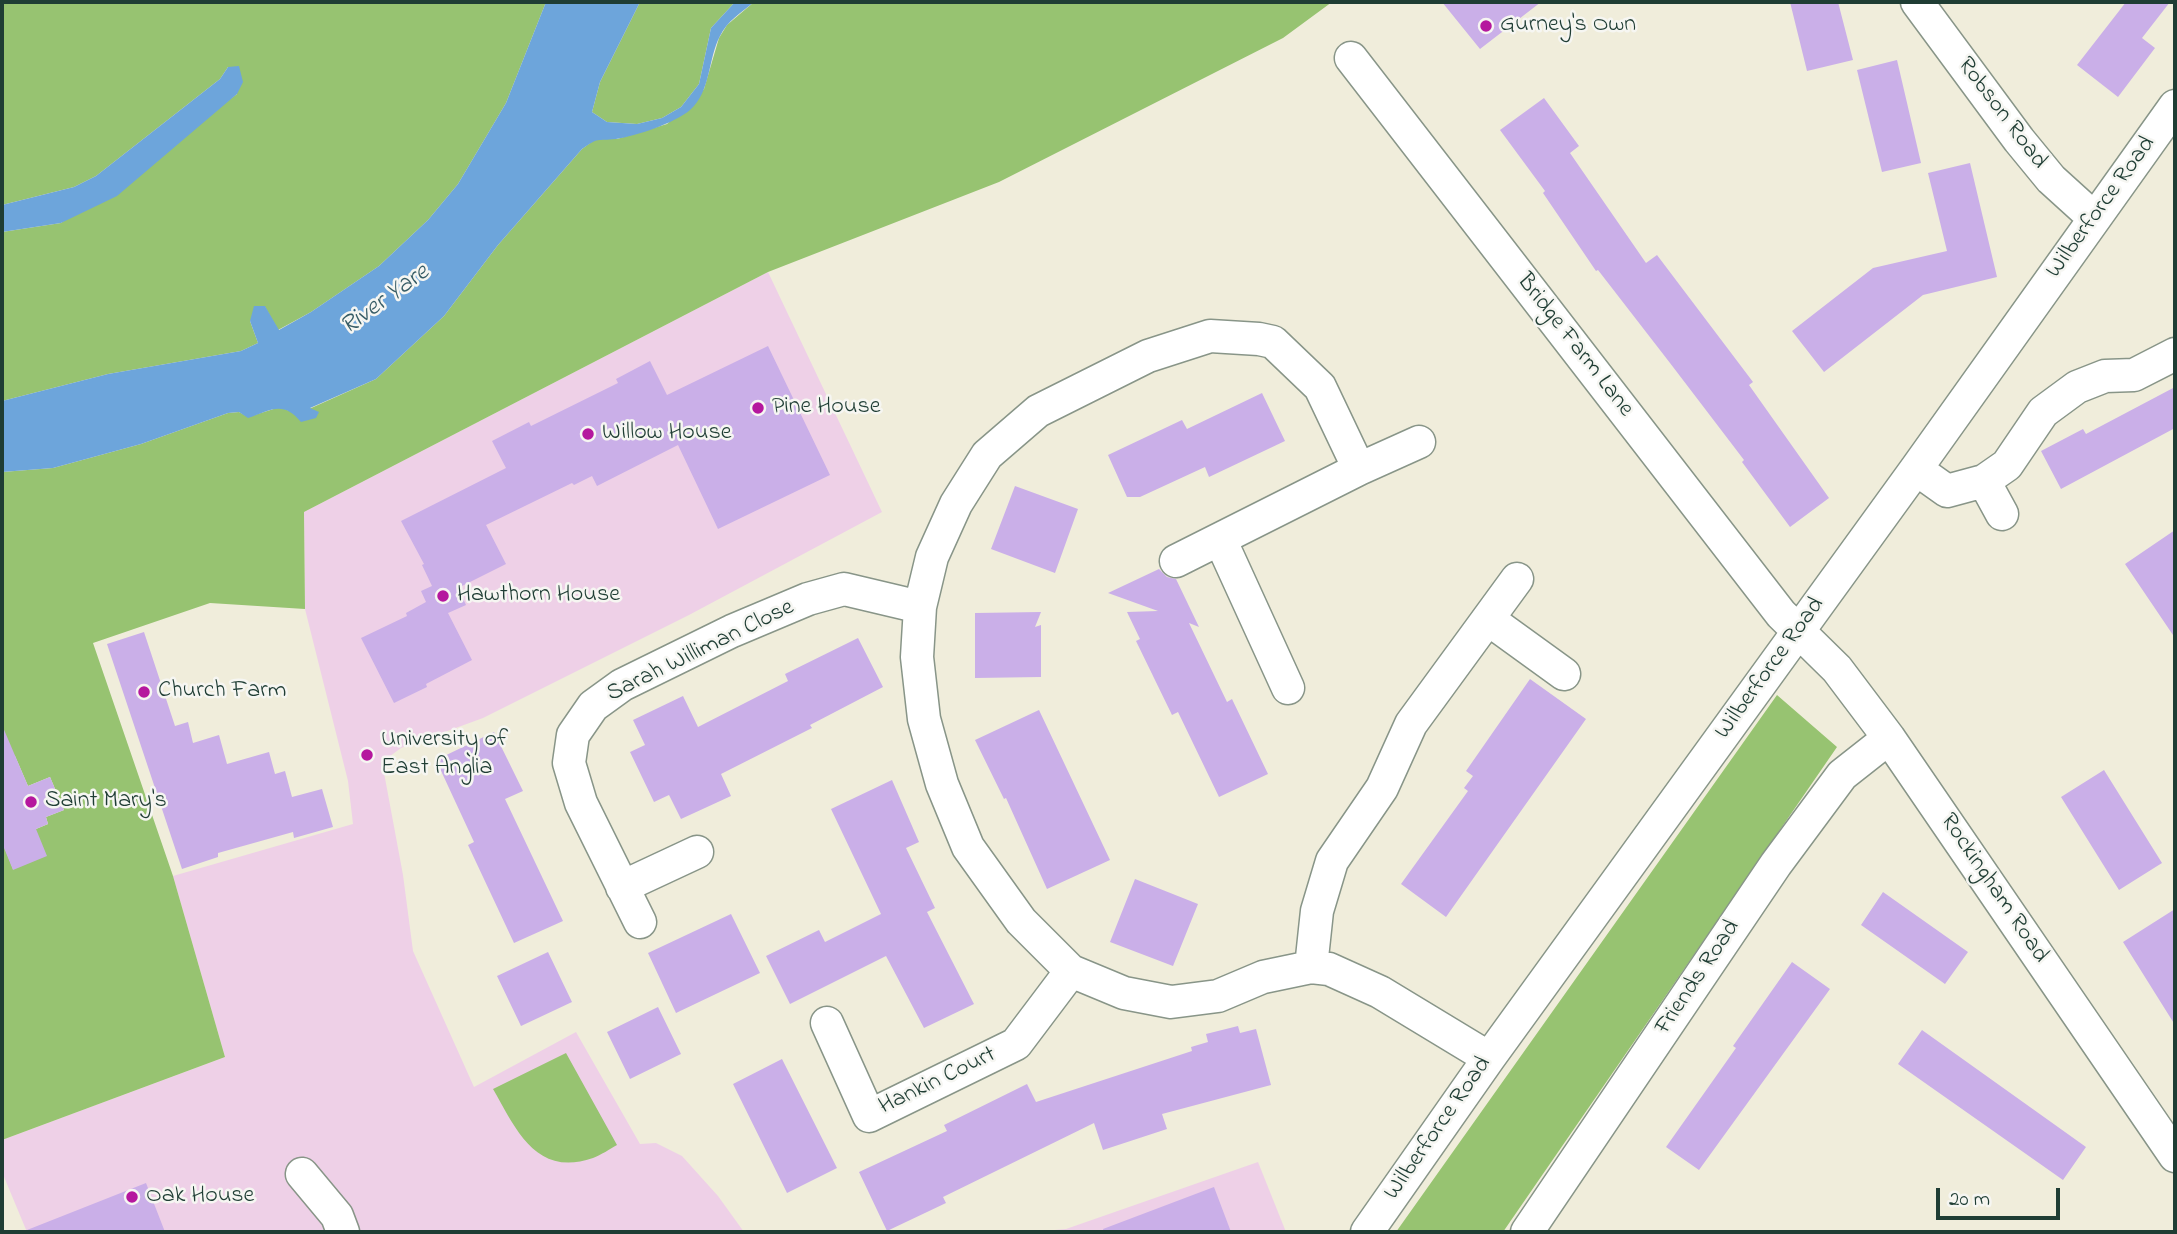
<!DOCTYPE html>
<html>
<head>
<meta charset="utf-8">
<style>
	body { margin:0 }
	#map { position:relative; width:2177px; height:1234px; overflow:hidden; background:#f0eddb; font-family:"Indie Flower",sans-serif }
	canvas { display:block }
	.frame { position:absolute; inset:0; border:4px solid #1f3d34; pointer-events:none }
	.scale { position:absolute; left:1936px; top:1188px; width:124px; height:32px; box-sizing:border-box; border:4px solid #1f3d34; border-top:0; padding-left:9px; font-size:21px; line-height:24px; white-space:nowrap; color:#1f3d34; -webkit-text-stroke:5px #f6f6f2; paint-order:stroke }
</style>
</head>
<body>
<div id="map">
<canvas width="2177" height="1234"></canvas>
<div class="frame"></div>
<div class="scale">20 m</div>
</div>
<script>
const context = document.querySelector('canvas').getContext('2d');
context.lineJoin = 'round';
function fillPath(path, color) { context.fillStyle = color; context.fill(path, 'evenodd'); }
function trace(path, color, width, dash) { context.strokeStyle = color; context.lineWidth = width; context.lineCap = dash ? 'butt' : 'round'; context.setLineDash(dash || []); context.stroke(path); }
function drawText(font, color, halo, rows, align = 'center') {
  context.font = font + ' "Indie Flower",sans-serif'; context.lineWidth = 5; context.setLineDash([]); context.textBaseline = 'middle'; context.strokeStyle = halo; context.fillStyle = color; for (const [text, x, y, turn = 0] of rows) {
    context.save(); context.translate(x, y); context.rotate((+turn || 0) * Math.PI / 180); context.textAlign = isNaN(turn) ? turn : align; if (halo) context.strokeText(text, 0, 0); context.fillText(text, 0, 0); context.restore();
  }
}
const built = new Path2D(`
	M 768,272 L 882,512 L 689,615 L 483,718 L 401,748 L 382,762 L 403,875 L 413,951 L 474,1087 L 576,1032 L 640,1144 L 656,1143 L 682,1156 L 718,1196 L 744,1232 L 27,1232 L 2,1172 L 2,1140 L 225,1057 L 173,876 L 353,824 L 348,781 L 305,609 L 304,512 Z
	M 1258,1162 L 1286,1232 L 1031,1232 L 1066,1229 Z`);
const green = new Path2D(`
	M 2,2 L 546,2 L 506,103 L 458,184 L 428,220 L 379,266 L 311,312 L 278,330 L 265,307 L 250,321 L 258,343 L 241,351 L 108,374 L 2,401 L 2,232 L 61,223 L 237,94 L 228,67 L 220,79 L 96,176 L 74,187 L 2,205 Z
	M 640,2 L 735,2 L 711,28 L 699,84 L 681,107 L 662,118 L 637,124 L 607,122 L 592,112 L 600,82 Z
	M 754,2 L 1332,2 L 1283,38 L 999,182 L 768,272 L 304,512 L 305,609 L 210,603 L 93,643 L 173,876 L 225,1057 L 2,1140 L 2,841 L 13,869 L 36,829 L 48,824 L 46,817 L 64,810 L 50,777 L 28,786 L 15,756 L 2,750 L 2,472 L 53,468 L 141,444 L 228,413 L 239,412 L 248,417 L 280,407 L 292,412 L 309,409 L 376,379 L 444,316 L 498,245 L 582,149 L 597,138 L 617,139 L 667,124 L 704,89 L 719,38 L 727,25 Z
	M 1777,695 L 1837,747 L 1503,1232 L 1396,1232 Z
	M 566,1053 L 617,1145 C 610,1149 601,1155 593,1158 C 536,1178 516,1129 493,1089 Z`);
const water = new Path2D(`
	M 546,2 L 640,2 L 600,82 L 592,112 L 607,122 L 637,124 L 662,118 L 681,107 L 699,84 L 711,28 L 735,2 L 754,2 C 742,12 727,21 720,36 C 708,58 711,92 690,110 C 675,123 636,136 616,139 C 596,141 599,137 582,149 L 498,245 L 444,316 L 376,379 L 310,408 L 319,412 L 316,418 L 301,422 C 283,400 271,410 248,418 L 239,412 L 228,413 L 141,444 L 53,468 L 2,472 L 2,401 L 108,374 L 241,351 L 258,343 L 250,321 L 254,306 L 265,306 L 279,330 L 311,312 L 379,266 L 428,220 L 458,184 L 506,103 Z
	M 239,66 L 243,82 L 237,94 L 117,196 L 61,223 L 2,232 L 2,205 L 74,187 L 96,176 L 220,79 L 228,67 Z`);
const building = new Path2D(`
	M 1442,2 L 1541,2 L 1480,49 Z
	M 1790,2 L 1838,2 L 1853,60 L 1807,71 Z
	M 2126,2 L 2170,2 L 2142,38 L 2155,48 L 2118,97 L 2077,65 Z
	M 1897,60 L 1921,163 L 1882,172 L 1857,70 Z
	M 1544,98 L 1579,146 L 1570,153 L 1646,263 L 1657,255 L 1753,382 L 1749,385 L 1829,498 L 1790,527 L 1742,462 L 1744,460 L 1670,363 L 1598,270 L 1596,271 L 1543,193 L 1545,191 L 1500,130 Z
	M 1970,163 L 1997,277 L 1923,295 L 1824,372 L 1792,331 L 1873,268 L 1947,251 L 1928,173 Z
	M 768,346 L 830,475 L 718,529 L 678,445 L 597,486 L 592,476 L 574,485 L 572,483 L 486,525 L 506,564 L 458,588 L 466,605 L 448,613 L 472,660 L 426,684 L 427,687 L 394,703 L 361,638 L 407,616 L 406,613 L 426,602 L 421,591 L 432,586 L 422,565 L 424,564 L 401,521 L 506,468 L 492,441 L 529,422 L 531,426 L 618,383 L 616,379 L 650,361 L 667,395 Z
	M 2175,387 L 2175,428 L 2061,489 L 2041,451 L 2083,429 L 2086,434 Z
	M 1262,393 L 1285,441 L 1209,477 L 1205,467 L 1140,497 L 1127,497 L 1108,455 L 1182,420 L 1187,429 Z
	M 1015,486 L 1078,509 L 1055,573 L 991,549 Z
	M 2175,530 L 2175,638 L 2125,564 Z
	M 1159,569 L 1167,577 L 1176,579 L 1199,627 L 1189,623 L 1227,702 L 1232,699 L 1268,774 L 1219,797 L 1178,712 L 1172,715 L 1136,641 L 1140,639 L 1127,612 L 1158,611 L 1108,593 Z
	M 1041,612 L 1035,627 L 1041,625 L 1041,677 L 975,678 L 975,613 Z
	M 144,632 L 175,726 L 188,722 L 193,743 L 219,735 L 227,764 L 269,752 L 275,774 L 285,771 L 292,797 L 322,789 L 333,827 L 294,838 L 293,832 L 218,853 L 218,857 L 182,869 L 107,644 Z
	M 858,638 L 883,687 L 810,725 L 812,728 L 721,774 L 731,796 L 681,819 L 669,795 L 654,802 L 630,752 L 645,745 L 633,720 L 683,696 L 698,727 L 788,681 L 785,674 Z
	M 1530,679 L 1586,719 L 1446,917 L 1401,884 L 1468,791 L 1464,788 L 1473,776 L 1466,771 Z
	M 1039,710 L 1110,860 L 1047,889 L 1006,798 L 1004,799 L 975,740 Z
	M 2,725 L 28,786 L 50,777 L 64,810 L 46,817 L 48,824 L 36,829 L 47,856 L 13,870 L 2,843 Z
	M 494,732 L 523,791 L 505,799 L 563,921 L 514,943 L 468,845 L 474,842 L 436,760 Z
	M 2104,770 L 2162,863 L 2119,890 L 2061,797 Z
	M 892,780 L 919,842 L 906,848 L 935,908 L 927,912 L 974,1004 L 924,1028 L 886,956 L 790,1004 L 766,956 L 819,930 L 825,942 L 881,914 L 831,809 Z
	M 1135,879 L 1198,904 L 1173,966 L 1110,942 Z
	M 1883,892 L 1968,952 L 1945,984 L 1861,925 Z
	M 2175,909 L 2175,1025 L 2123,942 Z
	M 731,914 L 760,973 L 676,1013 L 648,953 Z
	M 548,952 L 572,1002 L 521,1026 L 497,976 Z
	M 1792,962 L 1830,989 L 1699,1170 L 1666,1147 L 1736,1048 L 1733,1046 Z
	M 658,1007 L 681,1054 L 630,1079 L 607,1032 Z
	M 1238,1026 L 1240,1033 L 1256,1029 L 1271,1085 L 1162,1114 L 1167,1129 L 1103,1150 L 1094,1123 L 943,1197 L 946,1203 L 887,1231 L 859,1172 L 947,1131 L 944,1125 L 1027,1084 L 1036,1102 L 1192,1051 L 1191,1047 L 1208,1042 L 1206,1034 Z
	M 1922,1030 L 2086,1147 L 2063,1180 L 1898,1064 Z
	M 782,1059 L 837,1168 L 787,1193 L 733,1084 Z
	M 146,1183 L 165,1232 L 28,1232 L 27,1230 Z
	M 1214,1187 L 1231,1232 L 1104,1232 L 1103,1229 Z`);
const minor = new Path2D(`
	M 1917,2 L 2019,140 L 2051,179 L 2094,218
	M 1351,58 L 1781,614 L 1837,669 L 1889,738 L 2175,1156
	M 1419,442 L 1359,469 L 1320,387 L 1273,342 L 1259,339 L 1210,336 L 1148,356 L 1038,411 L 987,455 L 956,504 L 932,557 L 920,607 L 917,657 L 924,719 L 942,784 L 968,847 L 1021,921 L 1071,971 L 1124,993 L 1171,1002 L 1218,996 L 1263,977 L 1311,967 L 1329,969 L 1380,992 L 1489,1058
	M 1916,469 L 1947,491 L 1984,481 L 2007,465 L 2043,412 L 2077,387 L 2105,376 L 2134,375 L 2175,354
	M 1984,481 L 2002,514
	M 1220,539 L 1288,688
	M 1176,561 L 1359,469
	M 1488,619 L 1564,674
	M 622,887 L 697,852
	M 640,922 L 581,803 L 569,763 L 573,735 L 593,706 L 622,685 L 732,631 L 808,599 L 844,589 L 920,607
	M 1311,967 L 1317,911 L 1332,861 L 1382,788 L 1411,724 L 1517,579
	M 827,1023 L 869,1116 L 1016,1044 L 1071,971
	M 302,1174 L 337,1216 L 343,1232
	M 1367,1232 L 1489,1058 L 1916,469 L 2175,106
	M 1527,1232 L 1776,864 L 1842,775 L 1889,738`);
const markers = [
	[1486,26,7,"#b5179e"],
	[758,408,7,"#b5179e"],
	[588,434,7,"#b5179e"],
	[443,596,7,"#b5179e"],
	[144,692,7,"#b5179e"],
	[367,755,7,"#b5179e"],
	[31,802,7,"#b5179e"],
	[132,1197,7,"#b5179e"]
];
const poiNames = [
	["Gurney's Own",1500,26],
	["Pine House",772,408],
	["Willow House",602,434],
	["Hawthorn House",457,596],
	["Church Farm",158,692],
	["University of",381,741],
	["East Anglia",381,769],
	["Saint Mary's",45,802],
	["Oak House",146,1197]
];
const streetNames = [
	["Robson Road",2001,114,53],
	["Wilberforce Road",2102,208,-54],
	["Bridge Farm Lane",1574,346,52],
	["Sarah Williman Close",701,652,-26],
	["Wilberforce Road",1771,669,-54],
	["Rockingham Road",1993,889,56],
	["Friends Road",1699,978,-56],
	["Hankin Court",938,1082,-26],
	["Wilberforce Road",1439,1129,-55]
];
const waterNames = [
	["River Yare",386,301,-36]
];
fillPath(built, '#eed0e7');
fillPath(green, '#97c371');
fillPath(water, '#6da5db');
fillPath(building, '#caafe8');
trace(minor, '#889588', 35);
trace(minor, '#fff', 32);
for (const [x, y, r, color] of markers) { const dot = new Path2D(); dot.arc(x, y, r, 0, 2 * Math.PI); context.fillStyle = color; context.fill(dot); trace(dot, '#f6f6f2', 2.5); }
drawText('24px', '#1f3d34', '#f6f6f2', poiNames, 'left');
drawText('24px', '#1f3d34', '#f6f6f2', streetNames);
drawText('italic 26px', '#365c66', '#f6f6f2', waterNames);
</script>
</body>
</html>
